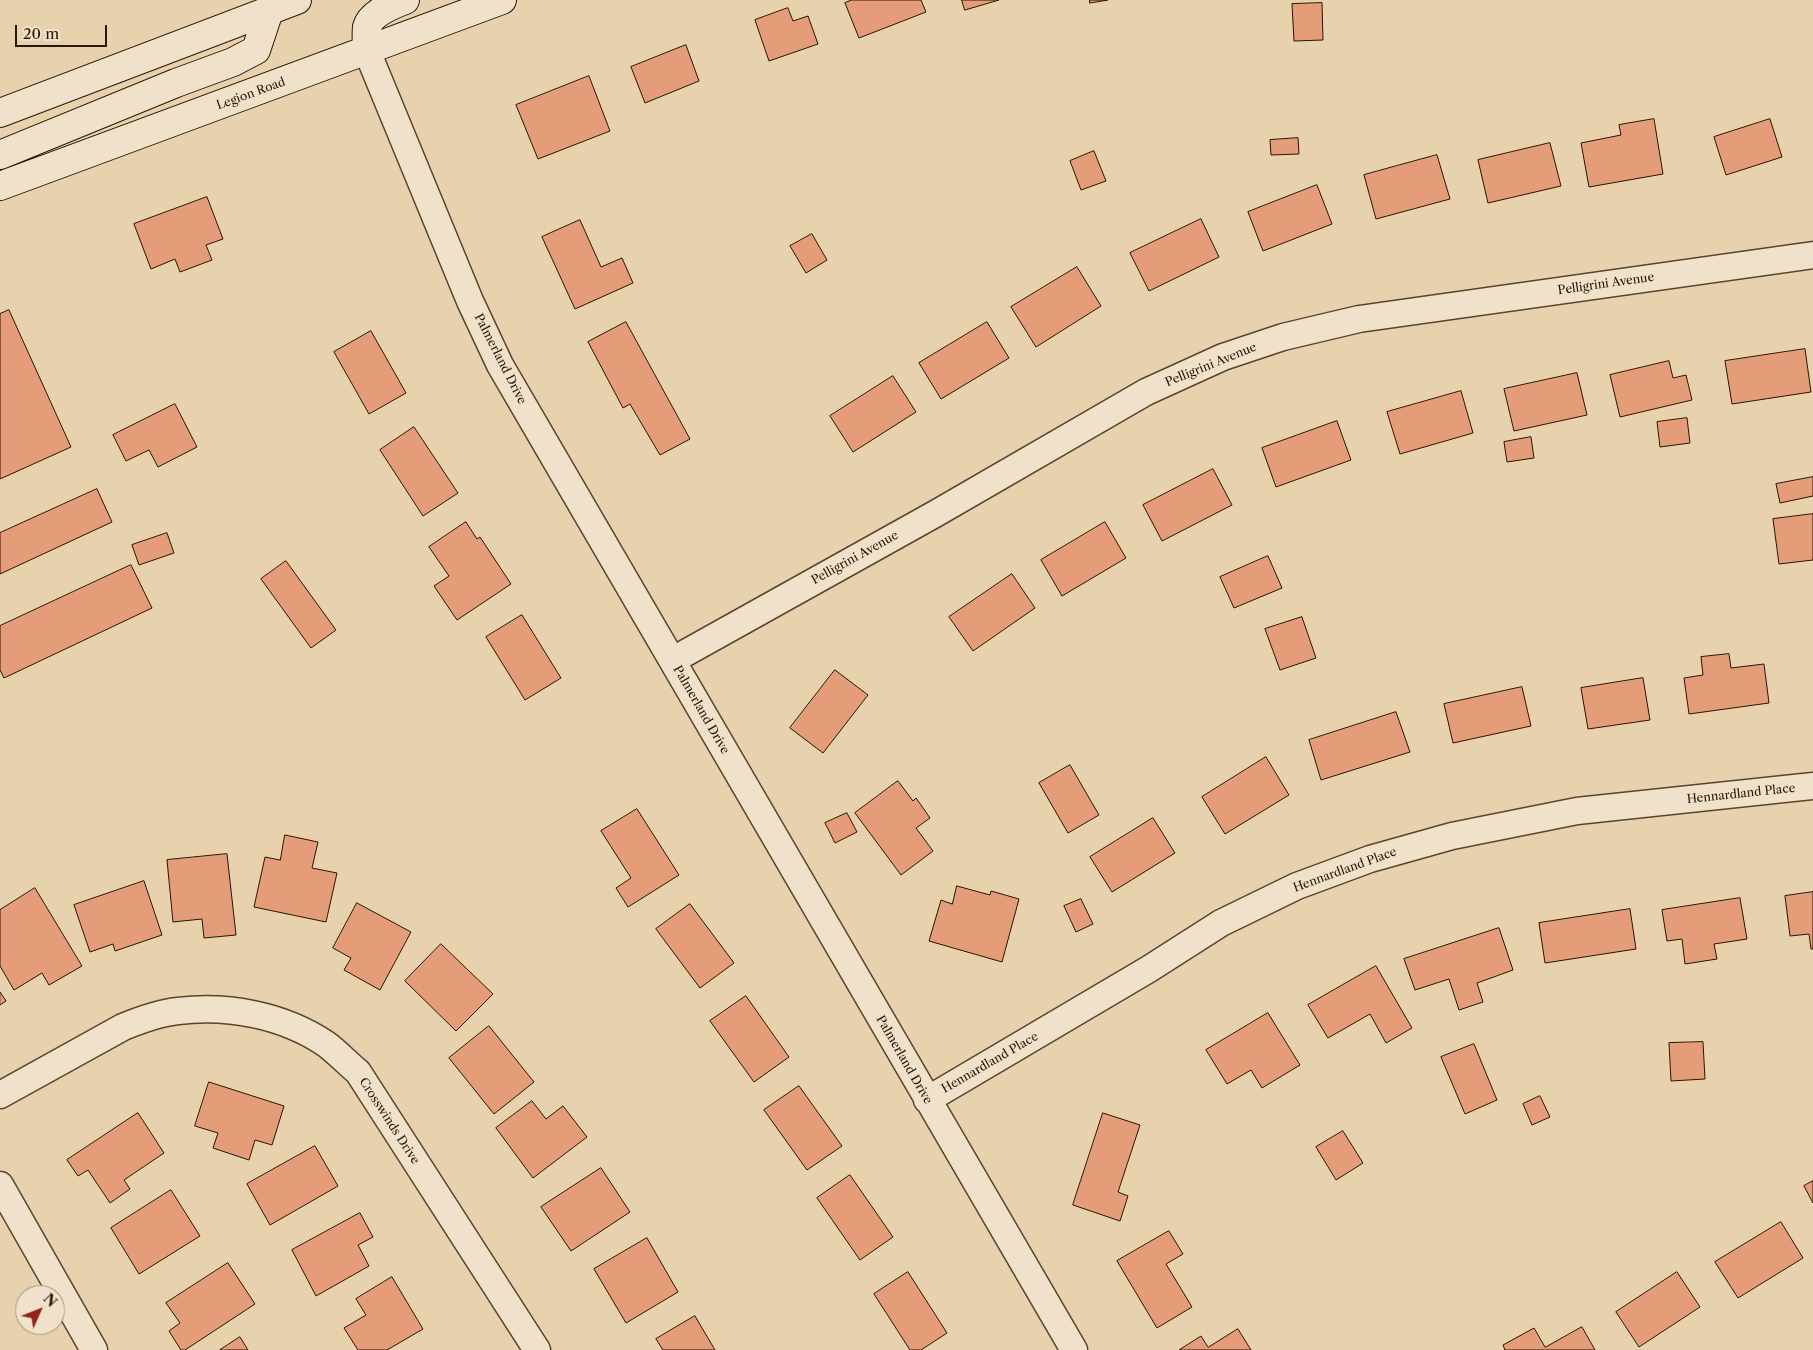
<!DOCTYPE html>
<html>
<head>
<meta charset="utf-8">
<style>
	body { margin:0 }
	#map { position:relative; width:1813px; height:1350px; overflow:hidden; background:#e8d2ae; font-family:"Libre Caslon Text",serif }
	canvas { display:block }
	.north { position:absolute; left:15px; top:1285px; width:50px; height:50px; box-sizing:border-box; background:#f0e2ca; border:1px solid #a0907a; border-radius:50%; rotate:46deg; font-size:14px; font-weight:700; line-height:20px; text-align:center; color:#291501 }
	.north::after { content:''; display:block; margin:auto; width:18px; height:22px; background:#8f2418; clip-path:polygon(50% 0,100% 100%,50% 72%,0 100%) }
	.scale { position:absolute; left:15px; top:25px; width:92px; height:22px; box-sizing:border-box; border:2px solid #291501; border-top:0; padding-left:6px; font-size:15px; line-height:18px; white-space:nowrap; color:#291501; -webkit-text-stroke:4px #f0e2ca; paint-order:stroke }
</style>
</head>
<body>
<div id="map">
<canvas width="1813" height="1350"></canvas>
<div class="north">N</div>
<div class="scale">20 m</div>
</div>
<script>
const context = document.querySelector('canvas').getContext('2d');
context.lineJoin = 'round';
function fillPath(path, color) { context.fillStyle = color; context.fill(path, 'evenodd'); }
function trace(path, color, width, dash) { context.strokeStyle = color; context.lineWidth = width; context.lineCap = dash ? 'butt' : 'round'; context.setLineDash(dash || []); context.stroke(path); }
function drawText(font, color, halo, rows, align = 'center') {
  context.font = font + ' "Libre Caslon Text",serif'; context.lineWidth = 4.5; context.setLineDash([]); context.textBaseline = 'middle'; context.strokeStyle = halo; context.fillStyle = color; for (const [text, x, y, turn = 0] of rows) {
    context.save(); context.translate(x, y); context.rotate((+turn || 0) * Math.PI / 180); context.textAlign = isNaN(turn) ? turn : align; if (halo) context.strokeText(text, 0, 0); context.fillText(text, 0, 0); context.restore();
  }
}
const building = new Path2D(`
	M 852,0 L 921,0 L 926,12 L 859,38 L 845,3 Z
	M 962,0 L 999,0 L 965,10 Z
	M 1090,0 L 1108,0 L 1090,3 Z
	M 1322,3 L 1323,40 L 1294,41 L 1292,4 Z
	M 788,8 L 793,21 L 808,16 L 818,44 L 769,61 L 755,20 Z
	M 686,45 L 699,81 L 645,103 L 631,67 Z
	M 589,76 L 610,131 L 538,159 L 516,105 Z
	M 1654,119 L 1663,174 L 1589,187 L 1581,143 L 1621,135 L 1619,125 Z
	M 1770,119 L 1782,157 L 1726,175 L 1714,137 Z
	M 1298,138 L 1299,154 L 1271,155 L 1270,140 Z
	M 1550,143 L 1561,186 L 1488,203 L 1478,160 Z
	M 1094,151 L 1106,181 L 1081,190 L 1070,161 Z
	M 1437,155 L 1450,199 L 1376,219 L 1364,175 Z
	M 1317,185 L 1332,224 L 1263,251 L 1248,212 Z
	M 207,197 L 223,239 L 206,245 L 212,260 L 180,272 L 175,259 L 151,269 L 134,224 Z
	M 1201,219 L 1219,257 L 1149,291 L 1130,253 Z
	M 580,220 L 601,267 L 622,258 L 633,283 L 575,309 L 542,237 Z
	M 812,234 L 827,260 L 806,273 L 790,246 Z
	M 1077,267 L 1101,306 L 1036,347 L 1011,307 Z
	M 9,310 L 71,447 L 0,479 L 0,314 Z
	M 626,322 L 690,439 L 660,455 L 630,404 L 623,408 L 588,342 Z
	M 987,322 L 1009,358 L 941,399 L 919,363 Z
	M 371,331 L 406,393 L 369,414 L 334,352 Z
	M 1805,349 L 1811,392 L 1732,404 L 1725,361 Z
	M 1669,361 L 1673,378 L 1686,375 L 1692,400 L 1620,417 L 1610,375 Z
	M 1577,373 L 1587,415 L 1514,431 L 1504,389 Z
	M 893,376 L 916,412 L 853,452 L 830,416 Z
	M 1461,391 L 1473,433 L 1400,454 L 1387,412 Z
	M 175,404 L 197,447 L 158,467 L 149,450 L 126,461 L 113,435 Z
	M 1687,418 L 1690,443 L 1660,447 L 1657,422 Z
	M 1337,421 L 1351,460 L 1276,487 L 1262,448 Z
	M 414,427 L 458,493 L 423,516 L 380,450 Z
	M 1531,437 L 1534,458 L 1507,462 L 1504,442 Z
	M 1213,469 L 1232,505 L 1162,541 L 1143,505 Z
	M 1813,477 L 1813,496 L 1780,503 L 1776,484 Z
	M 97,489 L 112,522 L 0,574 L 0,533 Z
	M 1813,514 L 1813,560 L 1779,564 L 1773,519 Z
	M 466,522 L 477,539 L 480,537 L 511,584 L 457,620 L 434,586 L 449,576 L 429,547 Z
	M 1105,522 L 1126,558 L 1062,596 L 1041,560 Z
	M 167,533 L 174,553 L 139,565 L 132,545 Z
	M 1268,556 L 1282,588 L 1234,608 L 1220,577 Z
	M 286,561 L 336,630 L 311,648 L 261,579 Z
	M 131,565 L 152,608 L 4,678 L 0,670 L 0,626 Z
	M 1012,574 L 1035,608 L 973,651 L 949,617 Z
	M 522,615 L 561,678 L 525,700 L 486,637 Z
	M 1302,617 L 1316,658 L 1280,670 L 1265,629 Z
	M 1729,654 L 1731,668 L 1764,664 L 1769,703 L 1689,714 L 1684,678 L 1703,675 L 1701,657 Z
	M 835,670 L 868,695 L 823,753 L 790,728 Z
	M 1643,678 L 1650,720 L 1588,729 L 1581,688 Z
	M 1522,687 L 1531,726 L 1453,743 L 1444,704 Z
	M 1396,712 L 1410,752 L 1321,780 L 1309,740 Z
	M 1266,757 L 1289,795 L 1225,834 L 1202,797 Z
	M 1070,765 L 1099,815 L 1068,833 L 1039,783 Z
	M 898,781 L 913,801 L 916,798 L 930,818 L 916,828 L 933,851 L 901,875 L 855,813 Z
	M 637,809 L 679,875 L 628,907 L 616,888 L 631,878 L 601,831 Z
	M 847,813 L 857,832 L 835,843 L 825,823 Z
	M 1153,818 L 1175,853 L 1112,892 L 1090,857 Z
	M 285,835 L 318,842 L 312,868 L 337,873 L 326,922 L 254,907 L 265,857 L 280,860 Z
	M 227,854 L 236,935 L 204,938 L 202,919 L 173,922 L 167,860 Z
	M 144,881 L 162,935 L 115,951 L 113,944 L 90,952 L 74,905 Z
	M 957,886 L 990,895 L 991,891 L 1019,899 L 1002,962 L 929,941 L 941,900 L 952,904 Z
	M 35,888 L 82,966 L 49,985 L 42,973 L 14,990 L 0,966 L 0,910 Z
	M 1813,892 L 1813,949 L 1811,949 L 1809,934 L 1790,936 L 1785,896 Z
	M 1740,898 L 1747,939 L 1714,944 L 1717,959 L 1685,964 L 1682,939 L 1667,941 L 1662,910 Z
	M 1081,899 L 1093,924 L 1076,932 L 1064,906 Z
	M 357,903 L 411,932 L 380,990 L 344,970 L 351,958 L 333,948 Z
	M 690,904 L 734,963 L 700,988 L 656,929 Z
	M 1630,909 L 1636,949 L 1545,963 L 1539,923 Z
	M 1499,928 L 1513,970 L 1477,983 L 1483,1002 L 1459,1010 L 1449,979 L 1415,990 L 1404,959 Z
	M 441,944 L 493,994 L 456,1031 L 405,981 Z
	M 1376,966 L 1412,1028 L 1386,1043 L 1370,1014 L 1328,1038 L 1308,1005 Z
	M 0,992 L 6,1001 L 0,1005 Z
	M 746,996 L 789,1057 L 754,1082 L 710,1021 Z
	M 1268,1013 L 1300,1065 L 1262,1088 L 1251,1070 L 1227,1084 L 1206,1050 Z
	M 489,1026 L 534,1082 L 494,1114 L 449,1058 Z
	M 1703,1042 L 1705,1079 L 1671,1081 L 1669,1043 Z
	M 1474,1044 L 1497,1100 L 1465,1114 L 1441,1057 Z
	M 209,1082 L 284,1106 L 272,1145 L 255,1140 L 249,1160 L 213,1148 L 218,1133 L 195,1126 Z
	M 799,1086 L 842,1146 L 807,1170 L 764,1110 Z
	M 1540,1096 L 1550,1117 L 1532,1125 L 1523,1104 Z
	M 532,1101 L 546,1119 L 563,1106 L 587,1137 L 533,1178 L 496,1128 Z
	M 138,1113 L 164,1153 L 124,1180 L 130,1189 L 110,1203 L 88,1170 L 78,1176 L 67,1160 Z
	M 1103,1113 L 1140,1125 L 1118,1192 L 1128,1196 L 1120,1221 L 1073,1205 Z
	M 1343,1131 L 1363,1163 L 1336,1180 L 1316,1147 Z
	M 315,1146 L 338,1186 L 270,1225 L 247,1184 Z
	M 601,1168 L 630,1212 L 571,1251 L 541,1207 Z
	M 850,1175 L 893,1237 L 860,1260 L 817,1198 Z
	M 1813,1181 L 1813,1203 L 1804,1186 Z
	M 171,1190 L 200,1236 L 139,1274 L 111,1228 Z
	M 360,1213 L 373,1237 L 358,1245 L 369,1266 L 316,1296 L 292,1250 Z
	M 1781,1222 L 1803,1258 L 1738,1298 L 1715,1262 Z
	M 1169,1231 L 1183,1254 L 1166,1264 L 1192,1307 L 1157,1328 L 1117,1261 Z
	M 647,1238 L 678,1292 L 626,1323 L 594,1269 Z
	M 228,1263 L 255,1304 L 185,1350 L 181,1350 L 169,1331 L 180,1323 L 166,1303 Z
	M 908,1272 L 947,1333 L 921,1350 L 910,1350 L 874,1294 Z
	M 1677,1272 L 1700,1307 L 1639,1347 L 1616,1312 Z
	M 392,1277 L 423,1329 L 387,1350 L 358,1350 L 344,1328 L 366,1315 L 356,1299 Z
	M 695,1316 L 715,1350 L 663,1350 L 656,1339 Z
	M 1582,1327 L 1595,1350 L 1505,1350 L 1503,1345 L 1534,1328 L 1545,1347 Z
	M 1238,1329 L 1251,1350 L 1179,1350 L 1201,1336 L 1208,1347 Z
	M 240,1337 L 248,1350 L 220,1350 Z`);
const street = new Path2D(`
	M 367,51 L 470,301 L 500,365 L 1074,1350
	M 673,660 L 935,514 L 1146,392 L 1223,357 L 1283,337 L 1359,319 L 1813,255
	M 0,1095 L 123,1027 C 140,1020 159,1013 178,1011 C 228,1005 283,1015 326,1044 C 337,1052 347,1063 358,1072 L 537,1350
	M 927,1100 L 1149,969 L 1221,923 L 1297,886 L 1370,859 L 1452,836 L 1577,811 L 1813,786
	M 0,1185 L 94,1350`);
const secondary = new Path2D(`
	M 367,51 C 367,43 366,34 367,27 C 371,13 392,5 405,0
	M 0,113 L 297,0
	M 0,155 L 176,83 L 233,62 L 256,50 L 269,11
	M 0,186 L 502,0`);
const streetNames = [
	["Legion Road",251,94,-20],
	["Pelligrini Avenue",1606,284,-8],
	["Palmerland Drive",500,359,63],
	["Pelligrini Avenue",1211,365,-22],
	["Pelligrini Avenue",855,558,-29],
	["Palmerland Drive",701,710,60],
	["Hennardland Place",1741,794,-6],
	["Hennardland Place",1345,870,-20],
	["Palmerland Drive",904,1060,60],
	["Hennardland Place",990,1063,-30],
	["Crosswinds Drive",389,1121,57]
];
fillPath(building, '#e49c79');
trace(building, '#291501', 1);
trace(street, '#59442c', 29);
trace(secondary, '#291501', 30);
trace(street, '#f0e2ca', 26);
trace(secondary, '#f0e2ca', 28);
drawText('12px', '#291501', '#f0e2ca', streetNames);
</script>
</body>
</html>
